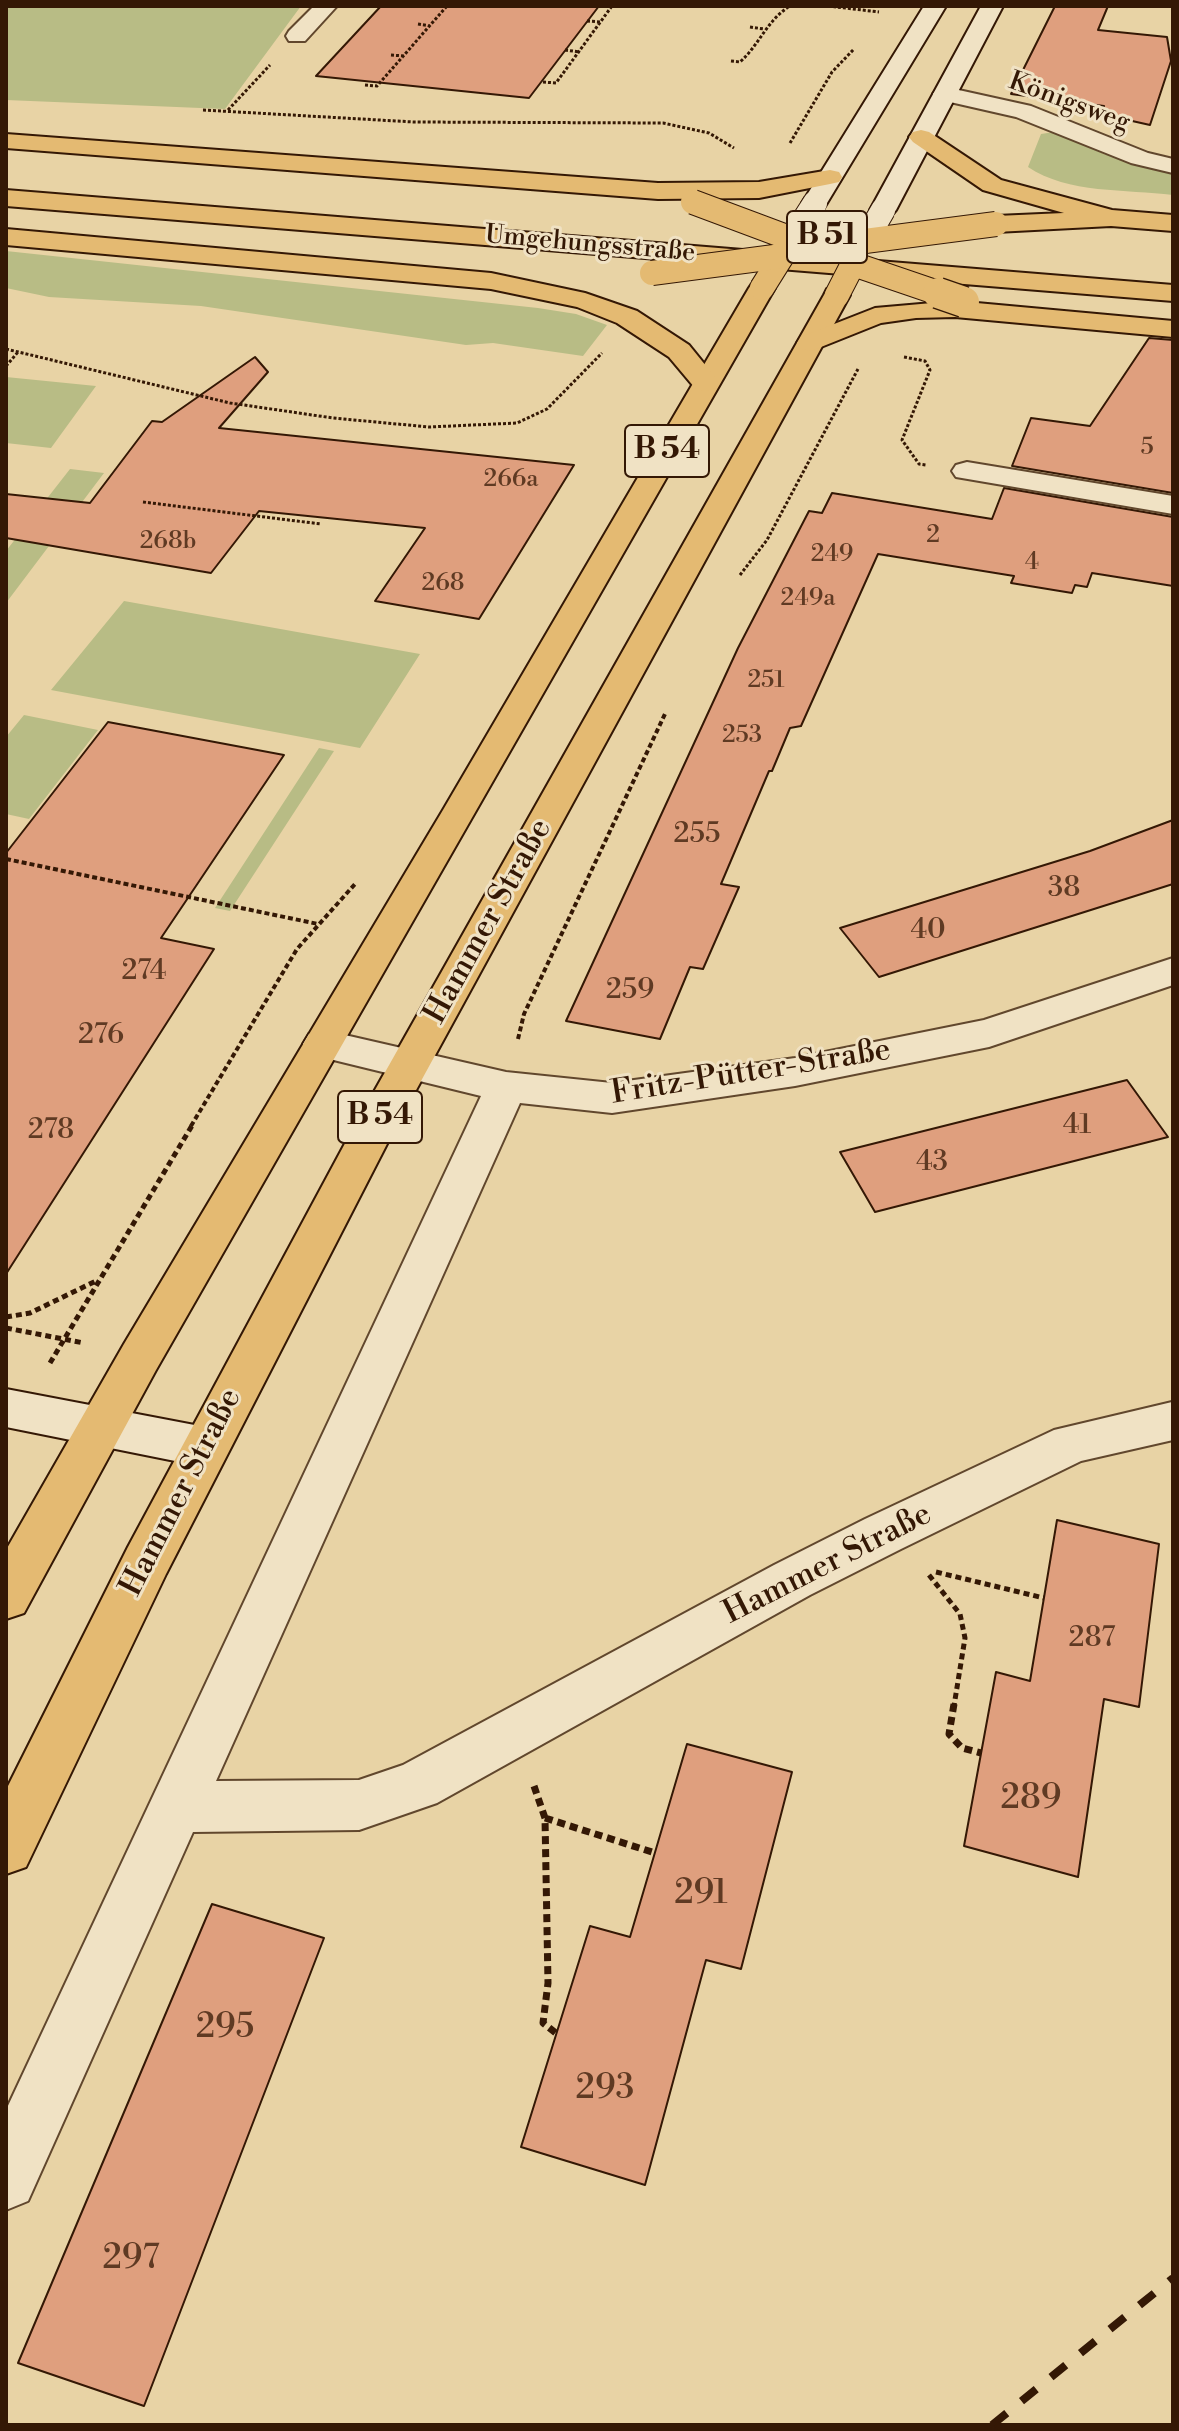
<!DOCTYPE html>
<html>
<head>
<meta charset="utf-8">
<style>
	body { margin:0 }
	#map { position:relative; width:1179px; height:2431px; overflow:hidden; background:#e8d3a5; font-family:"Libre Bodoni",serif }
	canvas { display:block }
	.frame { position:absolute; inset:0; border:8px solid #341805; pointer-events:none }
</style>
</head>
<body>
<div id="map">
<canvas width="1179" height="2431"></canvas>
<div class="frame"></div>
</div>
<script>
const context = document.querySelector('canvas').getContext('2d');
context.lineJoin = 'round';
function fillPath(path, color) { context.fillStyle = color; context.fill(path, 'evenodd'); }
function trace(path, color, width, dash) { context.strokeStyle = color; context.lineWidth = width; context.lineCap = dash ? 'butt' : 'round'; context.setLineDash(dash || []); context.stroke(path); }
function drawText(font, color, halo, rows, align = 'center') {
  context.font = font + ' "Libre Bodoni",serif'; context.lineWidth = 6; context.setLineDash([]); context.textBaseline = 'middle'; context.strokeStyle = halo; context.fillStyle = color; for (const [text, x, y, turn = 0] of rows) {
    context.save(); context.translate(x, y); context.rotate((+turn || 0) * Math.PI / 180); context.textAlign = isNaN(turn) ? turn : align; if (halo) context.strokeText(text, 0, 0); context.fillText(text, 0, 0); context.restore();
  }
}
const green = new Path2D(`
	M 6,6 L 301,6 L 225,109 L 6,100 Z
	M 1054,132 L 1104,154 L 1173,173 L 1173,195 C 1126,189 1068,194 1028,167 L 1041,134 Z
	M 6,251 L 538,308 L 576,314 L 607,325 L 583,356 L 493,343 L 466,345 L 201,306 L 49,297 L 6,288 Z
	M 6,377 L 96,386 L 51,448 L 6,443 Z
	M 70,469 L 104,473 L 6,603 L 6,551 Z
	M 124,601 L 420,654 L 360,748 L 51,690 Z
	M 24,715 L 98,730 L 29,819 L 6,814 L 6,737 Z
	M 319,748 L 334,751 L 230,911 L 215,908 Z`);
const building = new Path2D(`
	M 381,6 L 599,6 L 529,98 L 316,76 Z
	M 1055,6 L 1108,6 L 1098,30 L 1167,37 L 1171,61 L 1150,125 L 1101,114 L 1104,106 L 1011,94 Z
	M 1149,338 L 1173,340 L 1173,493 L 1012,466 L 1031,418 L 1090,426 Z
	M 255,357 L 268,372 L 219,428 L 574,465 L 479,619 L 375,601 L 425,528 L 259,511 L 211,573 L 6,538 L 6,494 L 90,503 L 152,421 L 162,422 Z
	M 1004,488 L 1173,517 L 1173,586 L 1092,573 L 1087,587 L 1075,585 L 1072,593 L 1011,583 L 1014,576 L 878,554 L 801,726 L 790,728 L 772,771 L 769,771 L 721,884 L 739,887 L 703,969 L 690,967 L 660,1039 L 566,1021 L 738,648 L 809,511 L 822,513 L 832,493 L 992,519 Z
	M 108,722 L 284,755 L 161,938 L 214,949 L 6,1274 L 6,853 Z
	M 1173,820 L 1173,884 L 879,977 L 840,928 L 1090,851 Z
	M 1127,1080 L 1168,1137 L 875,1212 L 840,1152 Z
	M 1057,1520 L 1159,1544 L 1139,1707 L 1104,1699 L 1078,1877 L 964,1846 L 996,1672 L 1030,1681 Z
	M 687,1744 L 792,1772 L 741,1969 L 706,1960 L 645,2185 L 521,2147 L 590,1926 L 630,1937 Z
	M 212,1904 L 324,1938 L 144,2406 L 18,2363 Z`);
const pathFar3 = new Path2D(`
	M 828,6 L 879,12
	M 587,21 L 601,22
	M 418,24 L 430,26
	M 750,27 L 764,29
	M 565,50 L 580,52
	M 391,55 L 404,56
	M 731,61 L 740,62 C 760,44 767,20 790,6
	M 543,82 L 556,83 L 612,6
	M 365,85 L 377,86 L 447,6
	M 203,110 L 414,122 L 663,123 L 709,133 L 734,148
	M 228,110 L 270,65
	M 790,143 L 832,72 L 854,49
	M 6,349 L 230,403 L 333,418 L 429,427 L 517,423 L 547,409 L 602,353
	M 904,357 L 925,361 L 930,370 L 902,440 L 919,464 L 926,465
	M 6,366 L 18,352
	M 143,502 L 321,524
	M 740,575 L 767,540 L 858,369`);
const pathFar2 = new Path2D(`
	M 6,859 L 318,924
	M 518,1039 L 524,1014 L 665,714
	M 191,1126 L 297,949 L 355,884`);
const pathFar1 = new Path2D(`
	M 6,1317 L 30,1313 L 96,1281
	M 6,1328 L 84,1343
	M 50,1363 L 193,1124
	M 936,1572 L 1044,1598
	M 929,1575 L 960,1614 L 965,1638 L 954,1706`);
const path = new Path2D(`
	M 954,1704 L 949,1734 L 962,1748 L 981,1753
	M 534,1786 L 545,1818 L 548,1983 L 543,2023 L 557,2034
	M 545,1818 L 655,1853`);
const street = new Path2D(`
	M 314,6 L 337,6 L 305,41 L 289,41 L 286,36 L 289,31 Z
	M 945,87 L 1031,106 L 1148,153 L 1173,159 L 1173,173 L 1131,163 L 1016,117 L 937,99 L 933,94 L 937,89 Z
	M 967,462 L 1173,496 L 1173,514 L 956,477 L 952,471 L 956,465 Z
	M 1173,958 L 1173,985 L 989,1047 L 795,1086 L 612,1113 L 520,1103 L 216,1781 L 359,1780 L 403,1765 L 774,1565 L 865,1519 L 1054,1430 L 1172,1402 L 1173,1440 L 1081,1461 L 901,1549 L 810,1595 L 437,1803 L 359,1830 L 193,1832 L 28,2201 L 6,2210 L 6,2110 L 481,1096 L 309,1054 L 303,1044 L 309,1034 L 323,1030 L 506,1072 L 612,1083 L 795,1058 L 984,1020 Z`);
const secondary = new Path2D(`
	M 924,6 L 946,6 L 824,208 L 806,208 L 802,203 Z
	M 981,6 L 1003,6 L 896,210 L 892,215 L 874,215 L 870,210 Z
	M 6,1389 L 205,1427 L 222,1433 L 229,1447 L 222,1461 L 205,1467 L 6,1427 Z`);
const primary = new Path2D(`
	M 762,280 L 771,282 L 775,288 L 156,1370 L 24,1613 L 6,1619 L 6,1550 L 124,1344 L 443,810 L 749,288 L 753,282 Z
	M 837,287 L 847,289 L 850,295 L 391,1136 L 166,1574 L 26,1867 L 6,1874 L 6,1790 L 128,1547 L 349,1136 L 824,295 L 827,289 Z`);
const highway = new Path2D(`
	M 921,130 L 929,132 L 1001,180 L 1112,210 L 1173,215 L 1173,231 L 1111,226 L 996,232 L 987,229 L 983,224 L 987,219 L 996,216 L 1064,213 L 983,190 L 913,142 L 909,137 L 913,132 Z
	M 6,134 L 658,183 L 759,182 L 830,170 L 839,172 L 842,177 L 839,182 L 830,184 L 759,198 L 658,199 L 6,148 Z
	M 6,190 L 1173,285 L 1173,301 L 6,206 Z
	M 6,229 L 491,273 L 585,293 L 637,311 L 689,345 L 719,382 L 715,388 L 705,391 L 695,388 L 669,357 L 617,323 L 577,307 L 491,289 L 6,245 Z
	M 955,301 L 1173,321 L 1173,337 L 955,317 L 916,318 L 881,323 L 811,351 L 801,349 L 797,343 L 801,337 L 875,308 Z`);
const rail = new Path2D(`
	M 992,2425 L 1173,2278`);
const secondaryBridge = new Path2D(`
	M 792,239 L 815,203
	M 865,241 L 883,210`);
const primaryBridge = new Path2D(`
	M 762,288 L 782,256
	M 837,295 L 853,264`);
const highwayBridgeFar1 = new Path2D(`
	M 693,202 L 792,239
	M 865,241 L 996,224
	M 853,264 L 944,295
	M 652,273 L 782,256`);
const highwayBridge = new Path2D(`
	M 938,293 L 964,302`);
const farNumbernames = [
	["5",1147,448],
	["266a",511,480],
	["2",933,536],
	["268b",168,542],
	["249",832,555],
	["4",1032,563],
	["268",443,584],
	["249a",808,599],
	["251",766,681],
	["253",742,736]
];
const farStreetnames = [
	["Königsweg",1069,103,20],
	["Umgehungsstraße",590,245,5]
];
const numberNames = [
	["255",697,835],
	["38",1064,889],
	["40",928,931],
	["274",144,972],
	["259",630,991],
	["276",101,1036],
	["41",1077,1126],
	["278",51,1131],
	["43",932,1163],
	["287",1092,1639]
];
const shields = [
	[827,237,80],
	[667,451,84],
	[380,1117,84]
];
const shieldNames = [
	["B 51",827,237],
	["B 54",667,451],
	["B 54",380,1117]
];
const streetNames = [
	["Hammer Straße",489,922,-61],
	["Fritz-Pütter-Straße",751,1073,-9],
	["Hammer Straße",182,1493,-63],
	["Hammer Straße",828,1565,-27]
];
const nearNumbernames = [
	["289",1031,1800],
	["291",701,1895],
	["295",225,2029],
	["293",605,2090],
	["297",131,2260]
];
fillPath(green, '#b8bc85');
fillPath(building, '#df9f7e');
trace(building, '#341805', 2);
trace(street, '#61472d', 4);
trace(secondary, '#341805', 4);
trace(primary, '#341805', 4);
trace(highway, '#341805', 4);
trace(pathFar3, '#341805', 3, [3, 2]);
trace(pathFar2, '#341805', 4, [5, 3]);
trace(pathFar1, '#341805', 5, [6, 4]);
trace(path, '#341805', 7, [8, 5]);
fillPath(street, '#f0e2c4');
fillPath(secondary, '#f0e2c4');
fillPath(primary, '#e4ba72');
fillPath(highway, '#e4ba72');
trace(rail, '#341805', 8, [19, 19]);
trace(secondaryBridge, '#341805', 26, []);
trace(primaryBridge, '#341805', 26, []);
trace(highwayBridgeFar1, '#341805', 26, []);
trace(highwayBridge, '#341805', 33, []);
trace(secondaryBridge, '#f0e2c4', 24);
trace(primaryBridge, '#e4ba72', 24);
trace(highwayBridgeFar1, '#e4ba72', 24);
trace(highwayBridge, '#e4ba72', 30);
drawText('24px', '#5f3a23', null, farNumbernames);
drawText('26px', '#341805', '#f0e2c4', farStreetnames);
drawText('28px', '#5f3a23', null, numberNames);
for (const [x, y, w] of shields) { const box = new Path2D(); box.roundRect(x - w / 2, y - 26, w, 52, 6); context.fillStyle = '#f0e2c4'; context.fill(box); trace(box, '#341805', 2); }
drawText('bold 30px', '#341805', null, shieldNames);
drawText('32px', '#341805', '#f0e2c4', streetNames);
drawText('34px', '#5f3a23', null, nearNumbernames);
</script>
</body>
</html>
